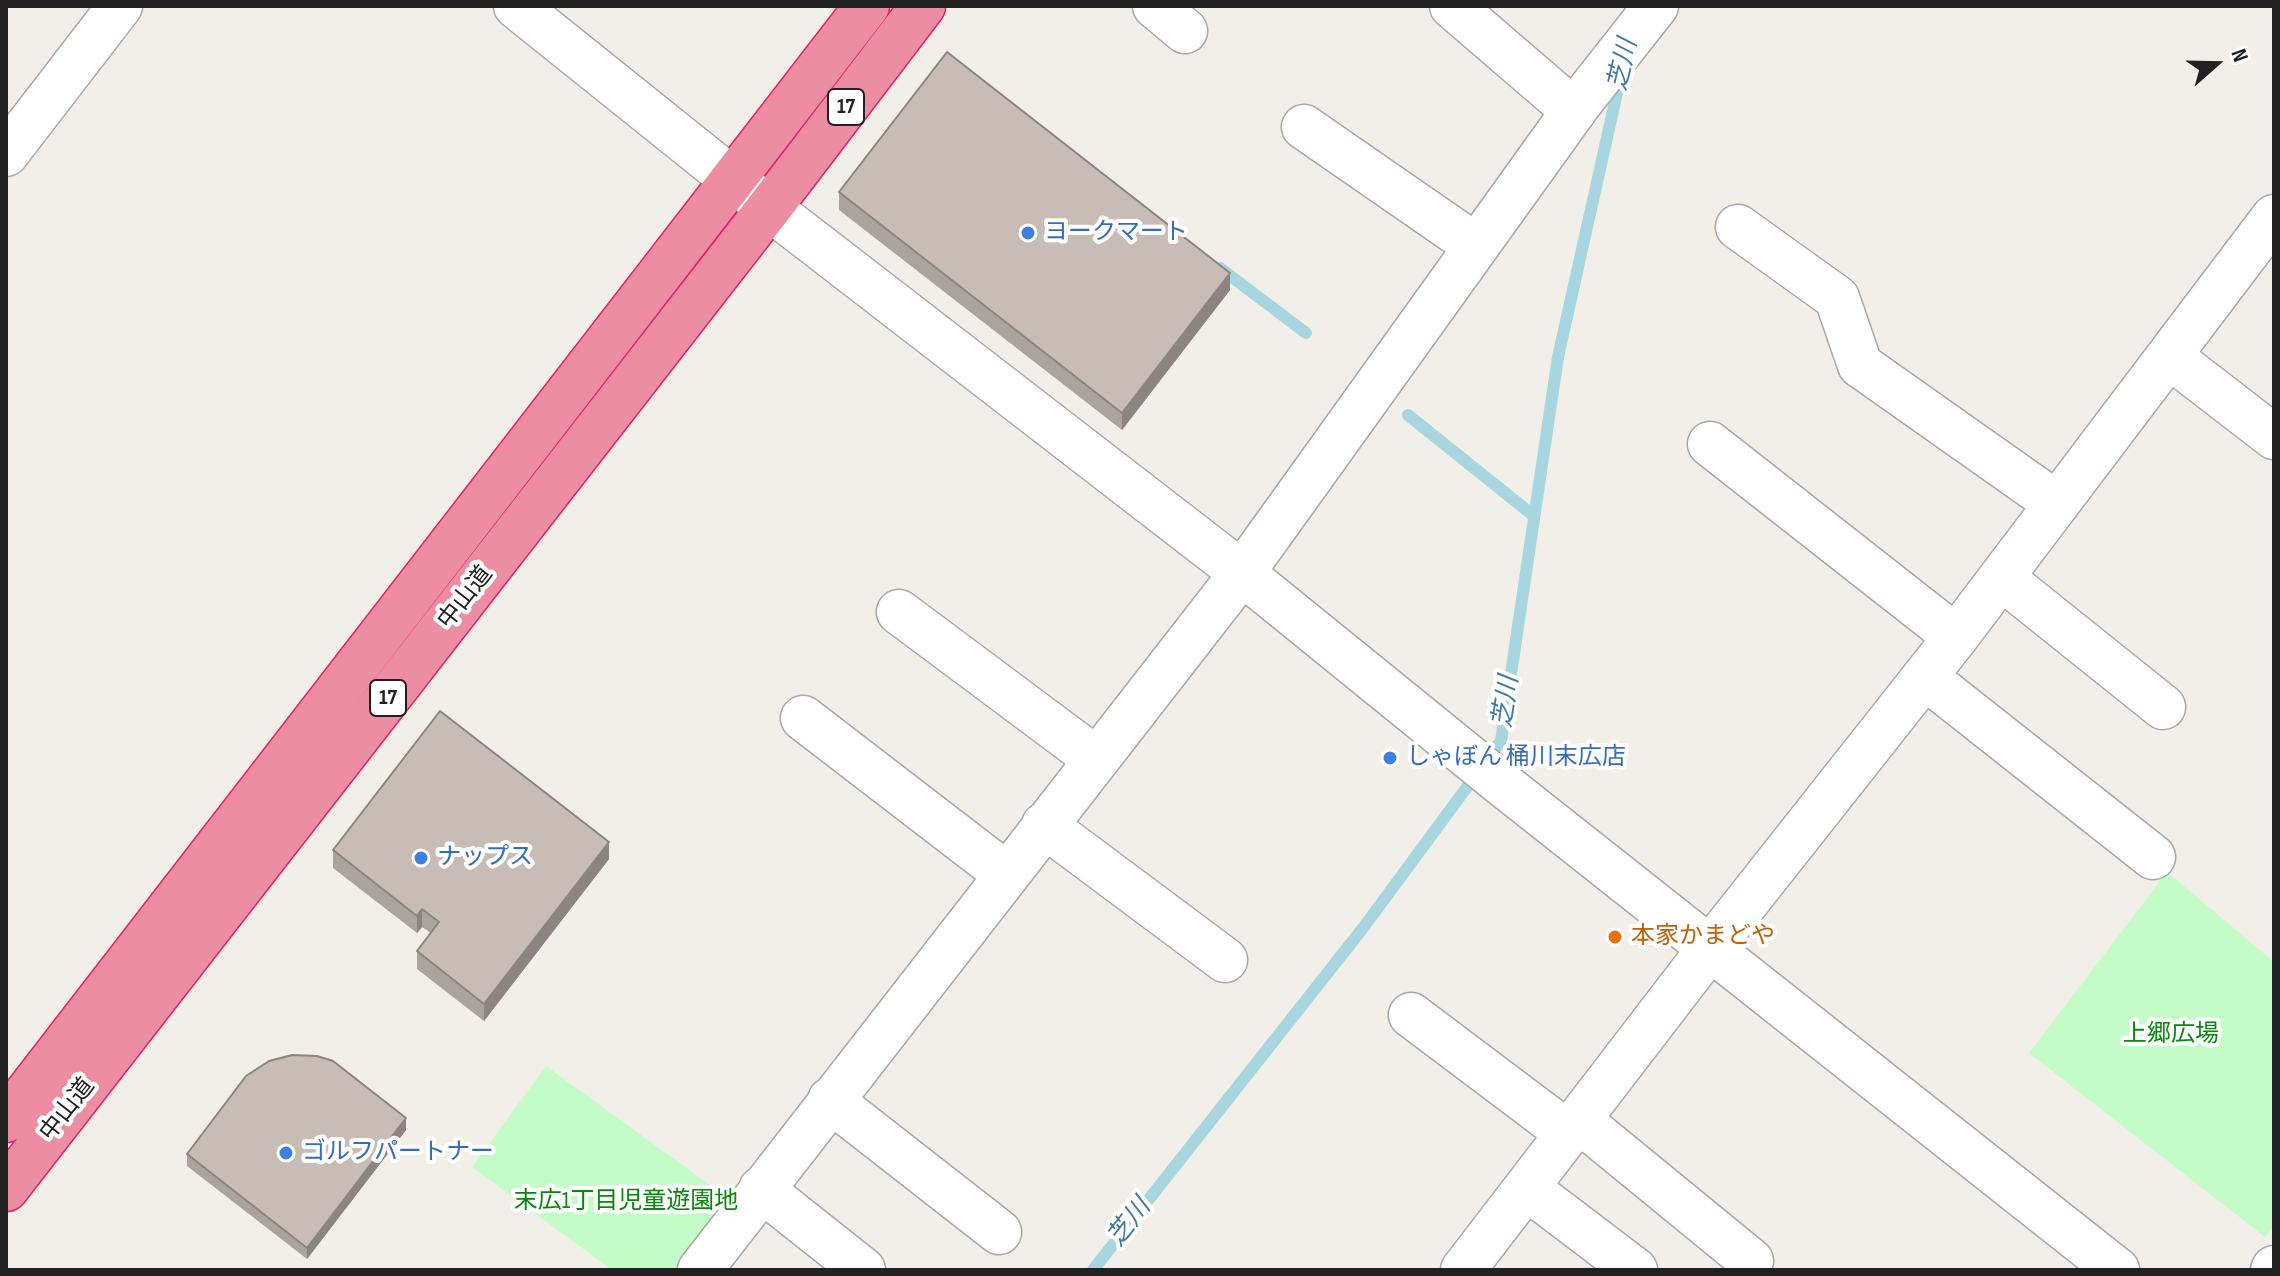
<!DOCTYPE html>
<html>
<head>
<meta charset="utf-8">
<style>
	body { margin:0 }
	#map { position:relative; width:2280px; height:1276px; overflow:hidden; background:#f2eee8; font-family:"Sofia Sans Condensed",sans-serif }
	canvas { display:block }
	.frame { position:absolute; inset:0; border:8px solid #212121; pointer-events:none }
	.north { position:absolute; left:2176px; top:24px; width:80px; height:80px; -webkit-text-stroke:6px #fff; paint-order:stroke; rotate:70deg; font-size:22px; font-weight:700; line-height:32px; text-align:center; color:#212121 }
	.north::after { content:''; display:block; margin:auto; width:28px; height:36px; background:#212121; clip-path:polygon(50% 0,100% 100%,50% 72%,0 100%) }
</style>
</head>
<body>
<div id="map">
<canvas width="2280" height="1276"></canvas>
<div class="frame"></div>
<div class="north">N</div>
</div>
<script>
const context = document.querySelector('canvas').getContext('2d');
context.lineJoin = 'round';
function fillPath(path, color) { context.fillStyle = color; context.fill(path, 'evenodd'); }
function trace(path, color, width, dash) { context.strokeStyle = color; context.lineWidth = width; context.lineCap = dash ? 'butt' : 'round'; context.setLineDash(dash || []); context.stroke(path); }
function drawText(font, color, halo, rows, align = 'center') {
  context.font = font + ' "Sofia Sans Condensed","Noto Sans JP",sans-serif'; context.lineWidth = 8; context.setLineDash([]); context.textBaseline = 'middle'; context.strokeStyle = halo; context.fillStyle = color; for (const [text, x, y, turn = 0] of rows) {
    context.save(); context.translate(x, y); context.rotate((+turn || 0) * Math.PI / 180); context.textAlign = isNaN(turn) ? turn : align; if (halo) context.strokeText(text, 0, 0); context.fillText(text, 0, 0); context.restore();
  }
}
const park = new Path2D(`
	M 2167,872 L 2274,962 L 2274,1226 L 2265,1237 L 2029,1053 Z
	M 546,1066 L 736,1204 L 688,1270 L 612,1270 L 472,1167 Z`);
const stream = new Path2D(`
	M 1220,268 L 1306,333
	M 1408,415 L 1534,516
	M 1093,1270 L 1363,928 L 1501,741 L 1558,357 L 1621,75`);
const minor = new Path2D(`
	M 516,6 L 733,180 L 1242,573 L 1501,783 L 2117,1270
	M 1155,6 L 1185,31
	M 1452,6 L 1574,111
	M 1304,127 L 1476,246
	M 6,154 L 120,6
	M 1738,227 L 1837,298 L 1860,365 L 2057,504
	M 2169,356 L 2274,437
	M 1710,444 L 1956,637
	M 2002,578 L 2163,707
	M 899,612 L 1096,759
	M 1925,677 L 2153,857
	M 803,718 L 1006,874
	M 1044,825 L 1225,960
	M 1411,1015 L 1569,1134
	M 830,1100 L 999,1232
	M 1580,1121 L 1751,1261
	M 1527,1188 L 1635,1270
	M 761,1189 L 863,1270
	M 700,1270 L 1242,573 L 1578,105 L 1656,6
	M 1463,1270 L 1711,947 L 1956,637 L 2274,217
	M 2273,1270 L 2274,1268`);
const highway = new Path2D(`
	M 6,1120 L 867,6
	M 6,1189 L 769,208 L 923,6`);
const wall = new Path2D(`
	M 839,192 L 1230,290 L 1122,430 L 839,210 Z
	M 333,850 L 609,859 L 484,1021 L 417,969 L 417,951 L 431,933 L 422,927 L 417,933 L 333,868 Z
	M 406,1130 L 307,1259 L 187,1166 L 187,1154 Z`);
const shadedWall = new Path2D(`
	M 1230,273 L 1230,290 L 1122,430 L 1122,413 Z
	M 609,842 L 609,859 L 484,1021 L 484,1004 Z
	M 422,909 L 422,927 L 417,933 L 417,916 Z
	M 406,1118 L 406,1130 L 307,1259 L 307,1248 Z`);
const building = new Path2D(`
	M 947,52 L 1230,273 L 1122,413 L 839,192 Z
	M 440,711 L 609,842 L 484,1004 L 417,951 L 439,922 L 422,909 L 417,916 L 333,850 Z
	M 292,1055 L 317,1056 L 333,1061 L 406,1118 L 307,1248 L 187,1154 L 246,1076 L 269,1061 Z`);
const markers = [
	[1028,233,8,"#3f7fe0"],
	[1390,758,8,"#3f7fe0"],
	[421,858,8,"#3f7fe0"],
	[1615,937,8,"#e8710a"],
	[286,1153,8,"#3f7fe0"]
];
const shields = [
	[846,107,36],
	[388,698,36]
];
const shieldNames = [
	["17",846,107],
	["17",388,698]
];
const shopNames = [
	["ヨークマート",1044,233],
	["しゃぼん 桶川末広店",1406,758],
	["ナップス",437,858],
	["ゴルフパートナー",302,1153]
];
const streetNames = [
	["中山道",466,598,-52],
	["中山道",68,1110,-52]
];
const foodNames = [
	["本家かまどや",1631,937]
];
const parkNames = [
	["上郷広場",2171,1035],
	["末広1丁目児童遊園地",626,1202]
];
const waterNames = [
	["芝川",1624,65,-77],
	["芝川",1507,702,-82],
	["芝川",1130,1223,-52]
];
fillPath(park, '#c4fcc7');
trace(stream, '#a7d6e1', 12);
trace(minor, '#a8a8a8', 47);
trace(highway, '#e4216b', 47);
trace(minor, '#fff', 44);
trace(highway, '#ec8da2', 44);
fillPath(wall, '#aba39d');
fillPath(shadedWall, '#8b847f');
fillPath(building, '#c7bdb6');
trace(building, '#8b847f', 2);
for (const [x, y, r, color] of markers) { const dot = new Path2D(); dot.arc(x, y, r, 0, 2 * Math.PI); context.fillStyle = color; context.fill(dot); trace(dot, '#fff', 3); }
for (const [x, y, w] of shields) { const box = new Path2D(); box.roundRect(x - w / 2, y - 18, w, 36, 6); context.fillStyle = '#fff'; context.fill(box); trace(box, '#212121', 2); }
drawText('bold 22px', '#212121', null, shieldNames);
drawText('24px', '#366cbe', '#fff', shopNames, 'left');
drawText('24px', '#212121', '#fff', streetNames);
drawText('24px', '#c56008', '#fff', foodNames, 'left');
drawText('24px', '#07880c', '#fff', parkNames);
drawText('italic 26px', '#4278a6', '#fff', waterNames);
</script>
</body>
</html>
